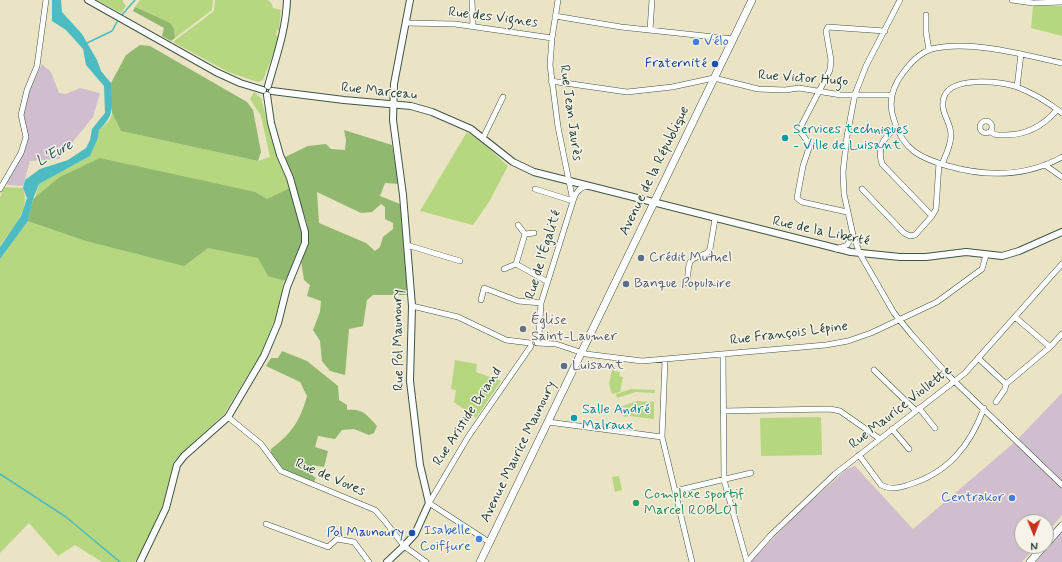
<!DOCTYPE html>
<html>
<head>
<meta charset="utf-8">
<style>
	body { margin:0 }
	#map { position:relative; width:1062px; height:562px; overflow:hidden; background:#eae4c5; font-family:Mynerve,sans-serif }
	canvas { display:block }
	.north { position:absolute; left:1014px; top:514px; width:40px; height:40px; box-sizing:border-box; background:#f7f3e8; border:1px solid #a1aaa0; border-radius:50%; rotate:179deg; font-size:11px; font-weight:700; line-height:16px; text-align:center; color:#1f3d34 }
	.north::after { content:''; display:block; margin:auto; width:14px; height:18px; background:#c8321e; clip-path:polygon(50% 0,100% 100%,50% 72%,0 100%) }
</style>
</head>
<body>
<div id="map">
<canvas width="1062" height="562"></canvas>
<div class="north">N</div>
</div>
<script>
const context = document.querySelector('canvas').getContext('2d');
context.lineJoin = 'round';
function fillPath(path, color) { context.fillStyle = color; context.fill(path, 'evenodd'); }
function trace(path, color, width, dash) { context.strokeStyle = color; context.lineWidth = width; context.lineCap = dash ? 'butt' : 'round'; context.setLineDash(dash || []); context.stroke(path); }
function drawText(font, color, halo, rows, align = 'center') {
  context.font = font + ' Mynerve,sans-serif'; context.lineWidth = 3; context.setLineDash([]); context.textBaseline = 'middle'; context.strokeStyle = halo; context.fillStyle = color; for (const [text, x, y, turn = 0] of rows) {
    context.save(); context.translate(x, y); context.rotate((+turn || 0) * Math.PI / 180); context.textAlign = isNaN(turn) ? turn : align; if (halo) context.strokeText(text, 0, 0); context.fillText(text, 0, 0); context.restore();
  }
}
const industrial = new Path2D(`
	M 42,64 L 51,72 L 59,93 L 66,94 L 80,88 L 100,93 L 93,117 L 59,159 L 30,161 L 23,186 L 8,185 L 6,182 L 27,137 L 22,115 L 27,95 Z
	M 1062,393 L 1062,515 L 1046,534 L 1046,522 L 1022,522 L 1022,546 L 1036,546 L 1022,562 L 750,562 L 797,514 L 847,469 L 855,466 L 913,529 L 1015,442 Z
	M 1062,531 L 1062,562 L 1036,562 Z`);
const green = new Path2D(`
	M 97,0 L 123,0 L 123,2 L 126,6 L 121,13 Z
	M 140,0 L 213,0 L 212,10 L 175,38 L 174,29 L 135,7 Z
	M 215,0 L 268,0 L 272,4 L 273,8 L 281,10 L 279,30 L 277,30 L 276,35 L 278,36 L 277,44 L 263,80 L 258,82 L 228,72 L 173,42 L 214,11 Z
	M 1033,6 L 1062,6 L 1062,36 L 1031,28 Z
	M 254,92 L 261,98 L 277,158 L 292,192 L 295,235 L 276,316 L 261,354 L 224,414 L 174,461 L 163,504 L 149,538 L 135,562 L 102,562 L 75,545 L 58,556 L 29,523 L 0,553 L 0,259 L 28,221 L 39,184 L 90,156 L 98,138 L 99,130 L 109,121 L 112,113 L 121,131 L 258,161 L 270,157 L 261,116 L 250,99 Z
	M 467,132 L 485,145 L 508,166 L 489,202 L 473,225 L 420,211 Z
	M 3,187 L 23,188 C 31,210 12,228 0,246 L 0,198 Z
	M 455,360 L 477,364 L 476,372 L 501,381 L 476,418 L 454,402 L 456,390 L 451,389 Z
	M 613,365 L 615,366 L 614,371 L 620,372 L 619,376 L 623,377 L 620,392 L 612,394 L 609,384 Z
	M 631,389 L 655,390 L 655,393 L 636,392 L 617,398 L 616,394 Z
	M 637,401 L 654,402 L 654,419 L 629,416 L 624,417 L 620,407 Z
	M 821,417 L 822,455 L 761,456 L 760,418 Z
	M 619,476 L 622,490 L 615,492 L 612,477 Z`);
const forest = new Path2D(`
	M 135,7 L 170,23 L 174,29 L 175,38 L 171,41 L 162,36 L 164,28 L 133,11 Z
	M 140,45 L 150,46 L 247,102 L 253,110 L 261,152 L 258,161 L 121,131 L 112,113 L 111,83 L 126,55 Z
	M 344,130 L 392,145 L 399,184 L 385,183 L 380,196 L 400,204 L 409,291 L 406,295 L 373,295 L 367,300 L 363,326 L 349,329 L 345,375 L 330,371 L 322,361 L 320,341 L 313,330 L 320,312 L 321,301 L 307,296 L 310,285 L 304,280 L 301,261 L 309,239 L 307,223 L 283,158 L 308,146 L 326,144 L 331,149 L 345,150 L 346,140 ZM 317,192 L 361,213 L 372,212 L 381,204 L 385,207 L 385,219 L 393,223 L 393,229 L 383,237 L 380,247 L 375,251 L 366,243 L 319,223 Z
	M 100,158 L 255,192 L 267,199 L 290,188 L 301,225 L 303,244 L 286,281 L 268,276 L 258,258 L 208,248 L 184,266 L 86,241 L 28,221 L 33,199 L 60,177 Z
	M 282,351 L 307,361 L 338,386 L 339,400 L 347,405 L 347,410 C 363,408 367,415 377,426 L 374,433 L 369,435 L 354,429 L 342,430 L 335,439 L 318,436 L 315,447 L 328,451 L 324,467 L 312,465 L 309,473 L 316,478 L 313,483 L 281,468 L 271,455 L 271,449 C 292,433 300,421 307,396 L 300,382 L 266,366 L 271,358 L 278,358 Z`);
const water = new Path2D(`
	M 52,0 L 61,0 L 62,12 L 82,34 L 97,60 L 101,71 L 111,83 C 112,105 116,114 99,130 L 98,138 L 90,156 L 39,184 L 33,199 L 28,221 L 0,259 L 0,247 L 21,216 L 27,198 L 23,188 L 25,180 L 40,169 L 68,160 L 86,148 L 90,140 L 92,129 L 105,113 L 104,86 L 86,65 L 83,49 L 66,30 L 52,21 Z`);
const stream = new Path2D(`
	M 120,17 L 135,0
	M 87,43 L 112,31 L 118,20
	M 0,474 L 66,517 L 120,562`);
const minor = new Path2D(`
	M 472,0 L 473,27
	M 900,0 L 866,66 L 855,94 L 847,136 L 843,172 L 844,194 L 853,235 L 860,254 L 894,313 L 912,335 L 948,375 L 1062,485
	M 1012,0 L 1033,3 L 1062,2
	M 926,15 L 926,32 L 929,50
	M 555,16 L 621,27 L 733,39
	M 407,23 L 455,24 L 552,38
	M 650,30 L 652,0
	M 1062,63 C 1024,55 975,41 936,48 C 923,50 911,62 903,73 C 892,87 888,103 894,120 C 903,150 920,158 948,166 C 987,177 1026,177 1062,157
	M 551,81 L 627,92 L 672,87 L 714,78 L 758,89 L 785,90 L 799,88 L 841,95 L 891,95
	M 1017,87 L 1021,54
	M980 127a6 6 0 1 1 12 0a6 6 0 1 1-12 0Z
	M 896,129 C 883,137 877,148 882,164 L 932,216
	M 991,132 C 995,136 1000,135 1006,135 C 1027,135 1043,126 1057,110
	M 483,138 L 503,97
	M 942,164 C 946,155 951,145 951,135 C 951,121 939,112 944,97 C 951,76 1001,81 1017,87 C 1033,93 1049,103 1062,113
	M 1045,165 L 1062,177
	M 0,189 L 21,153 L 26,137 L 21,115 L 27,90 L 37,66 L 46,0
	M 535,189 L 573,201 C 576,192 579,188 587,186
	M 862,189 L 904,233 L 910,236 L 915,235 L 932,216 L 936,209 L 939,163
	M 847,212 L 802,202 L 797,198 L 803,166 L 810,145 L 799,130 L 830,70 L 831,60 L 826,31 L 828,27 L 885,31
	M 518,225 L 525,234
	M 534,233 L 525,234 L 516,264 L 548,282
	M 407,245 L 460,261
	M 836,249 L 847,245 L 853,235
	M 504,269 L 516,264
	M 687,283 C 690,260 685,261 707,253 L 710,249 L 715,219
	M 481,300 L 484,288 L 518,301 L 541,303
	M 412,306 L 458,317 L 506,340 L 530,343
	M 1015,317 L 1050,347 L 1062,334
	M 536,340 L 539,335 L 541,303 L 573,201 L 558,127 L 550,65 L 552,38 L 558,0
	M 537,343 L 556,344 L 586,354 L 642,361 L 826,345 L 848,341 L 871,333 L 937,302 L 982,269 L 986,255
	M 723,354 L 724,480 L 747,562
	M 978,358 L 1006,384 L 1050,347
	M 665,360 L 662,437 L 692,562
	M 874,370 L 916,411
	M 996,402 L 1005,389 L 1006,384
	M 919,408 L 935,428
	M 723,411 L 830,409 L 840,411 L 880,439
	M 228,417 L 261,444 L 281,471 L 375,510 L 384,520 L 404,546 L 426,562
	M 548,422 L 662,437
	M 892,429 L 909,449
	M 859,455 L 881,485 C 890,490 899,488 908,485 C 948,473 970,446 984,408
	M 675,491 L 751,473
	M 266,524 L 328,547 L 337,539 L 354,542 L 369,562
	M 489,542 L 429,503 L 468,437 L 531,346
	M 747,562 L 771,535 L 835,474 L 965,373 L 1062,264`);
const tertiary = new Path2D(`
	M 88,0 L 216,72 L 240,83 L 263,90
	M 268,86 C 276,57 286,30 287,0
	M 272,91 L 344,100 L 411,106 L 432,112 L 471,129 L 513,162 L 534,172 L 851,252 L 900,257 L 926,257 L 966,252 L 1002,256 L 1019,251 L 1062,232
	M 140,562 L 166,508 L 177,465 L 184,456 L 228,417 L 264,356 L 278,323 L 287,287 L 305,243 L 305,232 L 290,178 L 280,155 L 271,123 L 267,95
	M 387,562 L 404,546 L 415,534 L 429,503 L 420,465 L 410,381 L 412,306 L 403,195 L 393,120 L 394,84 L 410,0`);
const secondary = new Path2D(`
	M 1046,544 L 1062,526
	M 480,562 L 752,0
	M 1030,562 L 1044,546`);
const markers = [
	[696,42,4,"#3f7fe0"],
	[715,64,4,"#1a4fb4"],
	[785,138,4,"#0f9aa8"],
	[641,258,4,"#5c6f8a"],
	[626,284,4,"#5c6f8a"],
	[523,329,4,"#6b7280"],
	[564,366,4,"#5c6f8a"],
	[574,418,4,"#0f9aa8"],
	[1012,498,4,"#3f7fe0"],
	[636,503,4,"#2e9e5b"],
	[412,533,4,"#1a4fb4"],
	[479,539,4,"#3f7fe0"]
];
const streetNames = [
	["Rue des Vignes",493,18,7],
	["Rue Victor Hugo",803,79,4],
	["Rue Marceau",379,92,6],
	["Rue Jean Jaurès",570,113,82],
	["Avenue de la République",655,171,-64],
	["Rue de la Liberté",821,232,12],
	["Rue de l'Égalité",544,255,-73],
	["Rue François Lépine",789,334,-7],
	["Rue Pol Maunoury",399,340,-91],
	["Rue Maurice Viollette",901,408,-38],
	["Rue Aristide Briand",468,417,-57],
	["Avenue Maurice Maunoury",519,452,-64],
	["Rue de Voves",330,478,23]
];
const shopNames = [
	["Vélo",704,42,"left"],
	["Centrakor",1004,498],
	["Isabelle",471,531],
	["Coiffure",471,547]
];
const transitNames = [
	["Fraternité",707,64],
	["Pol Maunoury",404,533]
];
const cultureNames = [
	["Services techniques",793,130],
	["- Ville de Luisant",793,146],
	["Salle André",582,410],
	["Malraux",582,426]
];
const serviceNames = [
	["Crédit Mutuel",649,258],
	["Banque Populaire",634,284],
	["Luisant",572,366]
];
const worshipNames = [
	["Église",531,321],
	["Saint-Laumer",531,337]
];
const leisureNames = [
	["Complexe sportif",644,495],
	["Marcel ROBLOT",644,511]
];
const waterNames = [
	["L'Eure",55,154,-29]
];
fillPath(industrial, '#d0bdce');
fillPath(green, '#b6d77f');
fillPath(forest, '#90b86e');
fillPath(water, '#4cbbc2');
trace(stream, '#4cbbc2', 1.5);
trace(minor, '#3d564a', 6);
trace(tertiary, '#3d564a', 8);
trace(secondary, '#3d564a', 8);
trace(minor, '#fff', 5);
trace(tertiary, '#fff', 6);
trace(secondary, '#fff', 7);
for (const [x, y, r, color] of markers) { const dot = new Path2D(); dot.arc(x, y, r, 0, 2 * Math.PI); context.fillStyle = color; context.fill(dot); trace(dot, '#f7f3e8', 1.5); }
drawText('14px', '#1f3d34', '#f7f3e8', streetNames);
drawText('14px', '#366cbe', '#f7f3e8', shopNames, 'right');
drawText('14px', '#164399', '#f7f3e8', transitNames, 'right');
drawText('14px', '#0d838f', '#f7f3e8', cultureNames, 'left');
drawText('14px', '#4e5e75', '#f7f3e8', serviceNames, 'left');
drawText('14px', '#5b616d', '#f7f3e8', worshipNames, 'left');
drawText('14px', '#27864d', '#f7f3e8', leisureNames, 'left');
drawText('italic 15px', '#2a5c58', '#f7f3e8', waterNames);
</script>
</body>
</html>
